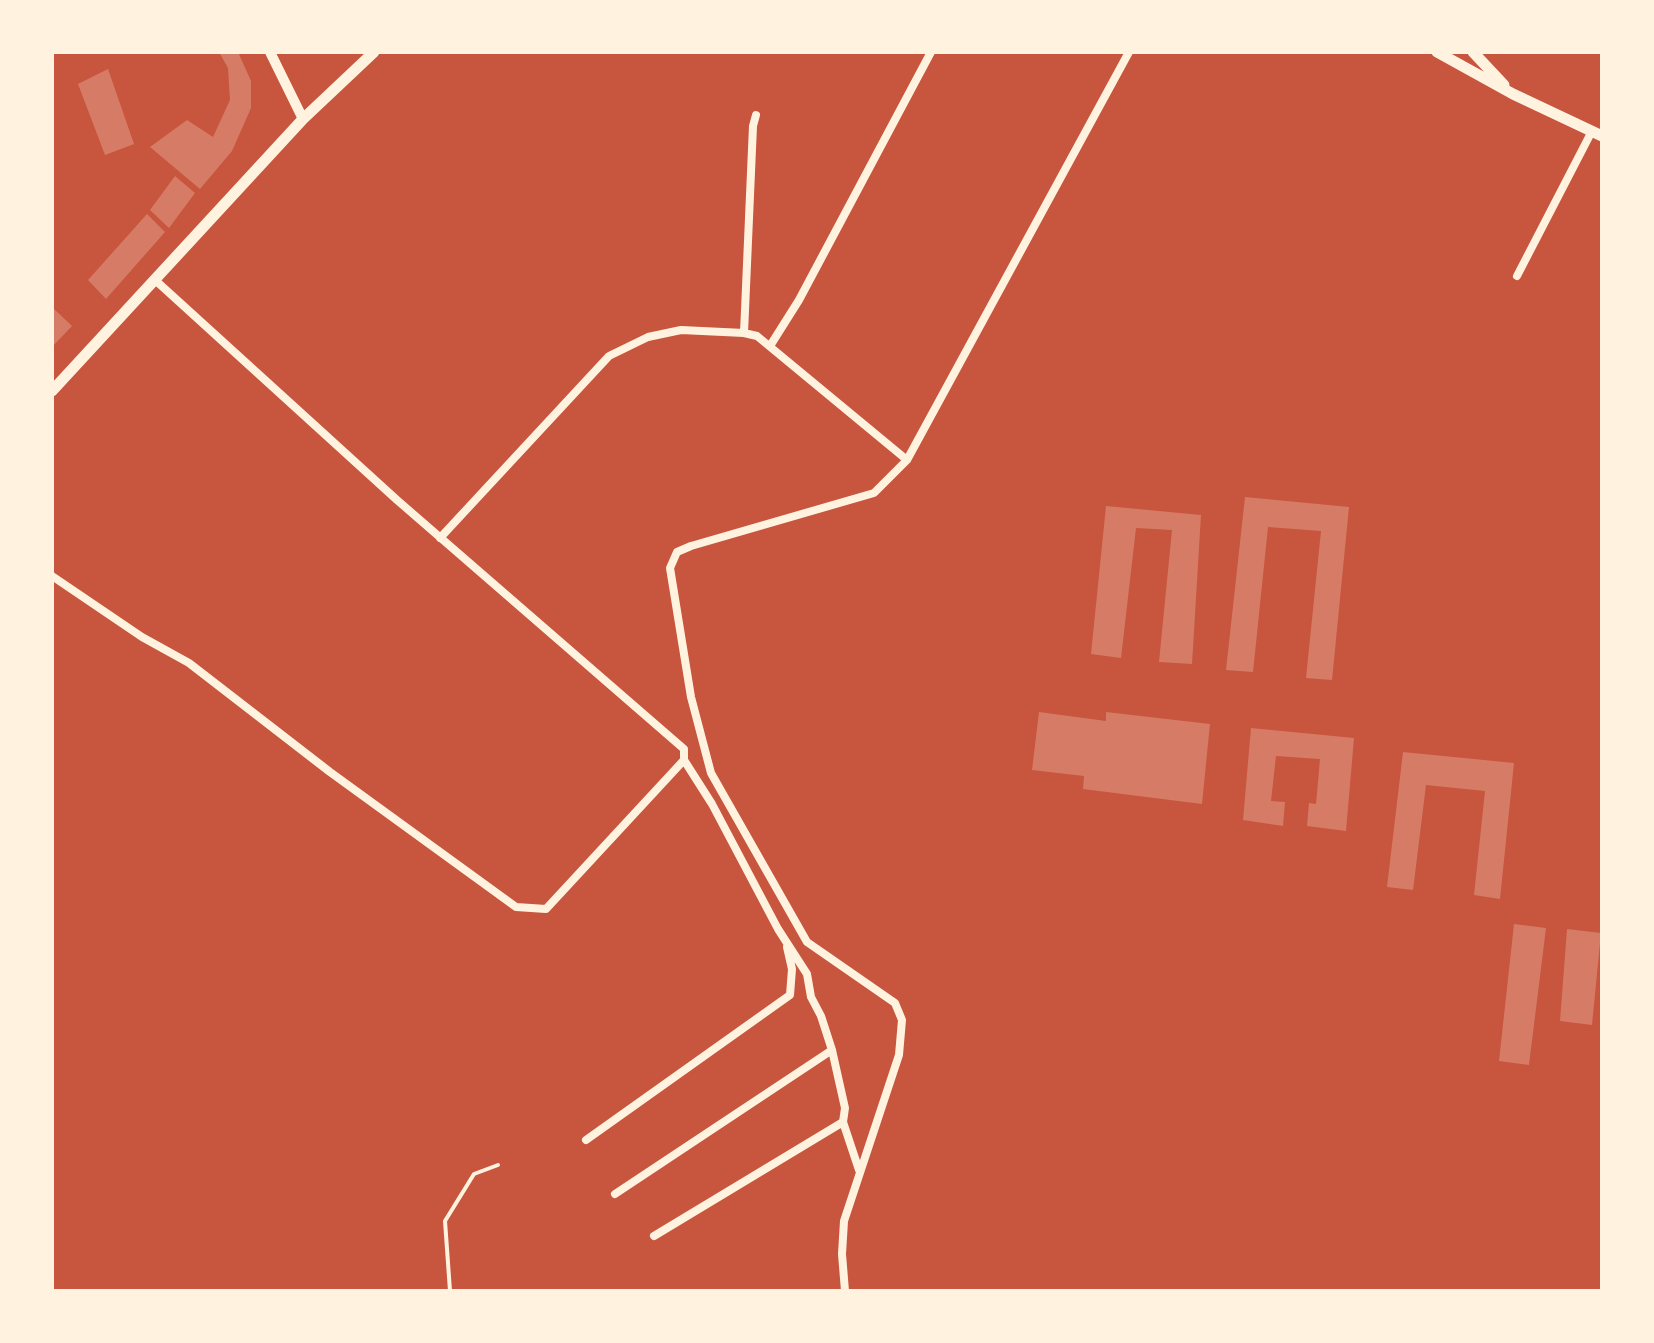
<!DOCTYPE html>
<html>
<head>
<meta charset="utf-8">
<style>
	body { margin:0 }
	#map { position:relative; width:1654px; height:1343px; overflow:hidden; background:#c8553d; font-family:"Fira Sans",sans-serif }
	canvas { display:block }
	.frame { position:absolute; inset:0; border:54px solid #fff3e0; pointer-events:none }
</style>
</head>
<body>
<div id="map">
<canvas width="1654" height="1343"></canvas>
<div class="frame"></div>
</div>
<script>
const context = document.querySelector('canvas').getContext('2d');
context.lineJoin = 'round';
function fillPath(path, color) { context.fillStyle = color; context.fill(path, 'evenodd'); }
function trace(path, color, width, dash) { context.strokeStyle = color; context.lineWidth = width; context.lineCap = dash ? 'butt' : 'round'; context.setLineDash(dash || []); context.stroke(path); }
const building = new Path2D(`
	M 219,52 L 238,52 L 251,81 L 251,108 L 232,151 L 200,189 L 150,147 L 187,120 L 213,137 L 230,100 L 228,68 Z
	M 108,69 L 134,144 L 105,155 L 78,84 Z
	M 175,176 L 195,193 L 169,228 L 150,210 Z
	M 147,214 L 165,232 L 106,299 L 88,280 Z
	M 52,307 L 72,326 L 52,347 Z
	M 1245,497 L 1349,507 L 1332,680 L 1306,678 L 1321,531 L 1268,527 L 1253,672 L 1226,670 Z
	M 1106,506 L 1201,515 L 1192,664 L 1159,662 L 1172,530 L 1136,528 L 1121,658 L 1091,654 Z
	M 1039,712 L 1106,721 L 1106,712 L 1210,724 L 1202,804 L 1083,789 L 1084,776 L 1032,770 Z
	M 1251,728 L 1354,738 L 1346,831 L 1307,826 L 1309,803 L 1316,804 L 1320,759 L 1276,756 L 1271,801 L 1285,802 L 1283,826 L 1243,820 Z
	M 1403,752 L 1514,763 L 1500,899 L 1474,895 L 1485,791 L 1426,785 L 1413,890 L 1387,887 Z
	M 1514,924 L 1546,928 L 1529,1065 L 1499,1061 Z
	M 1567,929 L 1601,933 L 1592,1025 L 1560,1021 Z`);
const service = new Path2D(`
	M 450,1291 L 445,1221 L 474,1174 L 498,1165`);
const minor = new Path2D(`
	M 1517,276 L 1592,131
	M 154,279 L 397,500 L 684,749 L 684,760 L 712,804 L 778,929 L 807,974 L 811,997 L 821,1016 L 832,1050 L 845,1108 L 843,1122 L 859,1170
	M 744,333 L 753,126 L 756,115
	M 770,346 L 799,300 L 931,52
	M 440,538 L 609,356 L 648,337 L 681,330 L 744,333 L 757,336 L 907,460 L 1129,52
	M 52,576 L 142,637 L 189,663 L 330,772 L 516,907 L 546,909 L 684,760
	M 586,1140 L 790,995 L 792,969 L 787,947
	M 615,1194 L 832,1050
	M 654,1236 L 843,1122
	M 845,1291 L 842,1254 L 844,1221 L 899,1055 L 902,1020 L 895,1003 L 807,942 L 711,773 L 691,697 L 670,568 L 677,552 L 691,546 L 874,493 L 907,460`);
const tertiary = new Path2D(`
	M 270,52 L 303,119`);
const secondary = new Path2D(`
	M 1437,52 L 1513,94 L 1602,136
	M 1473,52 L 1504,85
	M 52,391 L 303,119 L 374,52`);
fillPath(building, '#d67c66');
trace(service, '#fff3e0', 4);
trace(minor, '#fff3e0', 8);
trace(tertiary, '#fff3e0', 10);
trace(secondary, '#fff3e0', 11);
</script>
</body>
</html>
